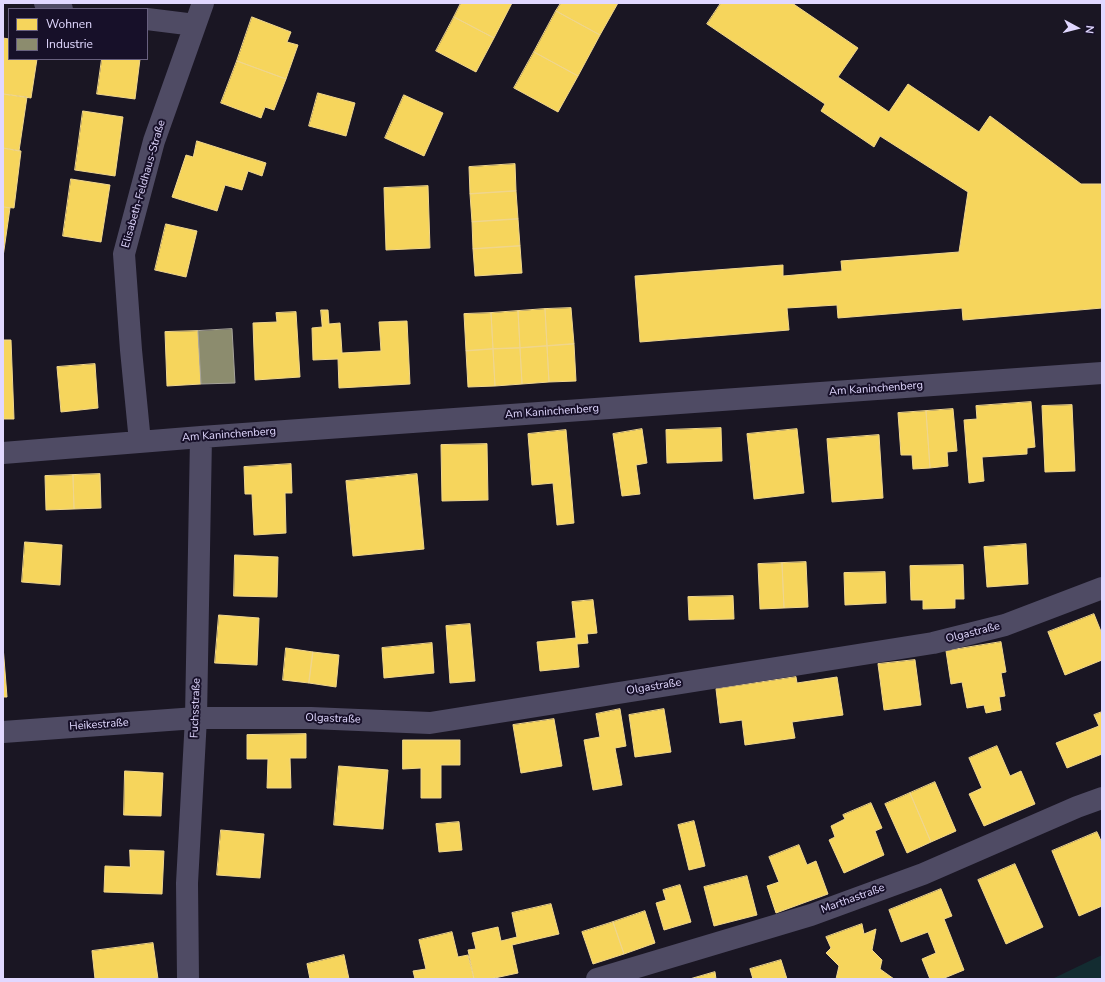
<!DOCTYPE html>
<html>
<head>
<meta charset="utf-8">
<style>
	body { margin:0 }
	#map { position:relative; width:1105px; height:982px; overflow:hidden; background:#1a1623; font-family:"Nunito Sans",sans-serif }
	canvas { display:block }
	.frame { position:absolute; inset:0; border:4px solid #e1d8ff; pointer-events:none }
	.legend { position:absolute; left:8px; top:8px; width:140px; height:52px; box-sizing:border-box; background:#171029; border:1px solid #68607f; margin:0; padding:5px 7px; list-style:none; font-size:12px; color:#e1d8ff }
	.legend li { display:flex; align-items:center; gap:8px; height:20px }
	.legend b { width:20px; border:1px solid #68607f }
	.north { position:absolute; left:1057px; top:8px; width:40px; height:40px; -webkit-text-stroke:3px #171029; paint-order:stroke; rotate:97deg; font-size:11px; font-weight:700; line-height:16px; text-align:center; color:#e1d8ff }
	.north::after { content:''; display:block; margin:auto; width:14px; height:18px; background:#e1d8ff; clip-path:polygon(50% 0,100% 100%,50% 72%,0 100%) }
</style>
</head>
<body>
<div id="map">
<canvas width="1105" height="982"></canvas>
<div class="frame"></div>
<ul class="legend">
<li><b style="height:11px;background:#f6d55c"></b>Wohnen</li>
<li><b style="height:11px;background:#8c8c6e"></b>Industrie</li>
</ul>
<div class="north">N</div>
</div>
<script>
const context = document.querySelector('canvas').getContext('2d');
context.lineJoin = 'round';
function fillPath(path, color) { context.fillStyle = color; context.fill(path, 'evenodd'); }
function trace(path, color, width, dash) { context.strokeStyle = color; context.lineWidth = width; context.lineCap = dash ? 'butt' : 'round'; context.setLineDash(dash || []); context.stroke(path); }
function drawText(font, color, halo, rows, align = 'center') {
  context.font = font + ' "Nunito Sans",sans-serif'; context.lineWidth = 4; context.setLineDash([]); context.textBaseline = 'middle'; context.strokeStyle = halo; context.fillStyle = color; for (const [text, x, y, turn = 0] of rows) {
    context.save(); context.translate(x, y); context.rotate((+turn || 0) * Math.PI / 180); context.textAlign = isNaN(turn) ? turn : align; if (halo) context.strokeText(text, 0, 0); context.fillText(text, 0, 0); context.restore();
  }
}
const green = new Path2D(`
	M 1102,955 L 1102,979 L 1052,979 Z`);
const homes = new Path2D(`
	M 461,3 L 512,3 L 494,38 L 454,17 Z
	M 561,3 L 618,3 L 600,35 L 556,11 Z
	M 721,3 L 792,3 L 858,48 L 838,77 L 889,112 L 908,84 L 979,132 L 990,116 L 1081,184 L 1102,184 L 1102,308 L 963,320 L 962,308 L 838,318 L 837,305 L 787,308 L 789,330 L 640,342 L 635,276 L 783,265 L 783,276 L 842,271 L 841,261 L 959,252 L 968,192 L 880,136 L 874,147 L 821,111 L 825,104 L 707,24 Z
	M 556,11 L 600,35 L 578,76 L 534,52 Z
	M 252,17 L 291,32 L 287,42 L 298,45 L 286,79 L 237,61 Z
	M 454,17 L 494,38 L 476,72 L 436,51 Z
	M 3,38 L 9,39 L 9,59 L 37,59 L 31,98 L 3,94 Z
	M 534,52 L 578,76 L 558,112 L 514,88 Z
	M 102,59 L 140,59 L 135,99 L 97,94 Z
	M 237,61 L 286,79 L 274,110 L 265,107 L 261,118 L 221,103 Z
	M 318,93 L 355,103 L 346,136 L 309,126 Z
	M 3,94 L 27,97 L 19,151 L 3,148 Z
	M 404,95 L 443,113 L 424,156 L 385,138 Z
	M 83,111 L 123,117 L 115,176 L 75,170 Z
	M 197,141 L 266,163 L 262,176 L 248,171 L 242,190 L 225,185 L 217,211 L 172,197 L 186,155 L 193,157 Z
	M 3,148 L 21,151 L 14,208 L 3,207 Z
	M 515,164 L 516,191 L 470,194 L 469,167 Z
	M 71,179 L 110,185 L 101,242 L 63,236 Z
	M 428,186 L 430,248 L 386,250 L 384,188 Z
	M 516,191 L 518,219 L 472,222 L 470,194 Z
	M 3,207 L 10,208 L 3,257 Z
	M 518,219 L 520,246 L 473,249 L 472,222 Z
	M 166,224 L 197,231 L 186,277 L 155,270 Z
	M 520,246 L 522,273 L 475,276 L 473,249 Z
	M 571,308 L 574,344 L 547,346 L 545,309 Z
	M 545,309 L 547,346 L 520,348 L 518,311 Z
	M 321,310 L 328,310 L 329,324 L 340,323 L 342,353 L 381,351 L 379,322 L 407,321 L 410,384 L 339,388 L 338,359 L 313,360 L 312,328 L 322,327 Z
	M 518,311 L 520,348 L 493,349 L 491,313 Z
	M 296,312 L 300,377 L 255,380 L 253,323 L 277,322 L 276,313 Z
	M 491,313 L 493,349 L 466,351 L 464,314 Z
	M 198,331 L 201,384 L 167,386 L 165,332 Z
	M 3,340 L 11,340 L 14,419 L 3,419 Z
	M 574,344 L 576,381 L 549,382 L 547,346 Z
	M 547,346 L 549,382 L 522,384 L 520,348 Z
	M 520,348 L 522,384 L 495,386 L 493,349 Z
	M 493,349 L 495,386 L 468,387 L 466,351 Z
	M 95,364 L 98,408 L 61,412 L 57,367 Z
	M 1031,402 L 1035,447 L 1027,448 L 1027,454 L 982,457 L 984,481 L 969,483 L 964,420 L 977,419 L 976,406 Z
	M 1072,405 L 1075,471 L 1045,472 L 1042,406 Z
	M 953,409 L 957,451 L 947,452 L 948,466 L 930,468 L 926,411 Z
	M 926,411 L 930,468 L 913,469 L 912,455 L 901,455 L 898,413 Z
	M 721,428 L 722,461 L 667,463 L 666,430 Z
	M 642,429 L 647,463 L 636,465 L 640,494 L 622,496 L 613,434 Z
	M 797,429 L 804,493 L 754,499 L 747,434 Z
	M 566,430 L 574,523 L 557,525 L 553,483 L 532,485 L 528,434 Z
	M 879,435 L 883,498 L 832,502 L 827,439 Z
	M 487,444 L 488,500 L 442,501 L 441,445 Z
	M 291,464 L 292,493 L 285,493 L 286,533 L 254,535 L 252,494 L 245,494 L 244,467 Z
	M 100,474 L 101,508 L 74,509 L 73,475 Z
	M 417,474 L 424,549 L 353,556 L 346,481 Z
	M 73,475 L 74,509 L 46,510 L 45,476 Z
	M 25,542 L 62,545 L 60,585 L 22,582 Z
	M 1026,544 L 1028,584 L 987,587 L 984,547 Z
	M 235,555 L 278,557 L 277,597 L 234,596 Z
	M 806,562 L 808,607 L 784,608 L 782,563 Z
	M 782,563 L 784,608 L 760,609 L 758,564 Z
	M 963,565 L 964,599 L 955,599 L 955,608 L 923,609 L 923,600 L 911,600 L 910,566 Z
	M 885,572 L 886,603 L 845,605 L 844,573 Z
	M 733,596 L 734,619 L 689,620 L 688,597 Z
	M 593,600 L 597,633 L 587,634 L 588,643 L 577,644 L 579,667 L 540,671 L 537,642 L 576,638 L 572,602 Z
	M 1094,614 L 1102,634 L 1102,660 L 1065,675 L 1048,632 Z
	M 219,615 L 259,618 L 257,665 L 215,663 Z
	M 470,624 L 475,681 L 450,683 L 446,626 Z
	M 1001,642 L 1006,672 L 1001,673 L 1005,696 L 999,697 L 1001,710 L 986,713 L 984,705 L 967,708 L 962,682 L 951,684 L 946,651 Z
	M 432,643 L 434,673 L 384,678 L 382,648 Z
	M 3,646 L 7,697 L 3,697 Z
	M 286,648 L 313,652 L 309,683 L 283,680 Z
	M 313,652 L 339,655 L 336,687 L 309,683 Z
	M 915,660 L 921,705 L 884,710 L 878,664 Z
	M 796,677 L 797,683 L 837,677 L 843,715 L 792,722 L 795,738 L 745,745 L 742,720 L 720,723 L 716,689 Z
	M 620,709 L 626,746 L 615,748 L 622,785 L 593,790 L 584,740 L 600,737 L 596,714 Z
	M 664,709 L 671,752 L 635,757 L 629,715 Z
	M 1102,712 L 1102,754 L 1067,768 L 1056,743 L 1099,726 L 1094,715 Z
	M 554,719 L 562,766 L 521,773 L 513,725 Z
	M 306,734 L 306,758 L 290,758 L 291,788 L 267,788 L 268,759 L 247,759 L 247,735 Z
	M 403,740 L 460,740 L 460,765 L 441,765 L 441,798 L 421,798 L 421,768 L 403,769 Z
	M 997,746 L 1010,776 L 1021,771 L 1035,804 L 984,826 L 969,794 L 982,788 L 969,758 Z
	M 339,766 L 388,770 L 383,829 L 334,825 Z
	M 125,771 L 163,773 L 161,816 L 124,815 Z
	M 935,782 L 956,831 L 931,842 L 910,793 Z
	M 910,793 L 931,842 L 907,853 L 885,804 Z
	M 871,803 L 882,828 L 875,831 L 884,855 L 844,873 L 829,840 L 835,837 L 831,826 L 845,819 L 843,815 Z
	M 694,821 L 705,866 L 689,870 L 678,825 Z
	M 459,822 L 462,850 L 439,852 L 436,824 Z
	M 221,830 L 264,834 L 260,878 L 217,875 Z
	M 1097,832 L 1102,843 L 1102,906 L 1079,916 L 1052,851 Z
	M 799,845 L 807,865 L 816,861 L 828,894 L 776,913 L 767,886 L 779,882 L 769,857 Z
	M 130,850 L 164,851 L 162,894 L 104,892 L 105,866 L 130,867 Z
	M 1015,864 L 1043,927 L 1006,944 L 978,880 Z
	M 747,876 L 757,915 L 714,926 L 704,887 Z
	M 680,885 L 691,922 L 664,930 L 656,903 L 666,900 L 663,890 Z
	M 941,889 L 952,916 L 944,919 L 964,970 L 942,979 L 930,979 L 922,959 L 936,953 L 928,932 L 901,942 L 889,910 Z
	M 551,904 L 559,934 L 512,945 L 518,973 L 490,979 L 474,979 L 468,950 L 476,949 L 472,933 L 498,927 L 501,941 L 517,937 L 512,913 Z
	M 645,911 L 655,943 L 624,954 L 613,922 Z
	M 613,922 L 624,954 L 593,964 L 582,932 Z
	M 862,924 L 864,934 L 876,929 L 872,950 L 882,960 L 880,969 L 894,979 L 836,979 L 839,966 L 826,953 L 831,948 L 826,937 Z
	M 452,932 L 458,957 L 468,955 L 474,979 L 415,979 L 413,971 L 426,969 L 419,940 Z
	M 153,943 L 158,979 L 95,979 L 92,951 Z
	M 344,955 L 349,979 L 310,979 L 307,964 Z
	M 781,960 L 787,979 L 753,979 L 750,969 Z
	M 715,972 L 716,979 L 690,979 Z`);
const industry = new Path2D(`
	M 232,329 L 235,383 L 201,384 L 198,331 Z`);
const street = new Path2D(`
	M 45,3 L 54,8 L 62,9
	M 147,19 L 195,25
	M 140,442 L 131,350 L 124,254 L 154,141 L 203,3
	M 3,453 L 201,437 L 1102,373
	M 3,732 L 196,718 L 311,718 L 430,723 L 933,643 L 1005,625 L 1102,588
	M 188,979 L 187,883 L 196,718 L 201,437
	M 597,979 L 811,915 L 923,874 L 1077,807 L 1102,798`);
const streetNames = [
	["Elisabeth-Feldhaus-Straße",144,184,-74],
	["Am Kaninchenberg",876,389,-4],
	["Am Kaninchenberg",552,412,-4],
	["Am Kaninchenberg",229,435,-4],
	["Olgastraße",973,633,-14],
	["Olgastraße",654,687,-9],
	["Fuchsstraße",196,708,-88],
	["Olgastraße",333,719,2],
	["Heikestraße",99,725,-4],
	["Marthastraße",853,899,-20]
];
fillPath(green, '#132c31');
fillPath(homes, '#f6d55c');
trace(homes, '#f0d68d', 1);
fillPath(industry, '#8c8c6e');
trace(industry, '#a6a39a', 1);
trace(street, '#4f4b64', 22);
drawText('11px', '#e1d8ff', '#171029', streetNames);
</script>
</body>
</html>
